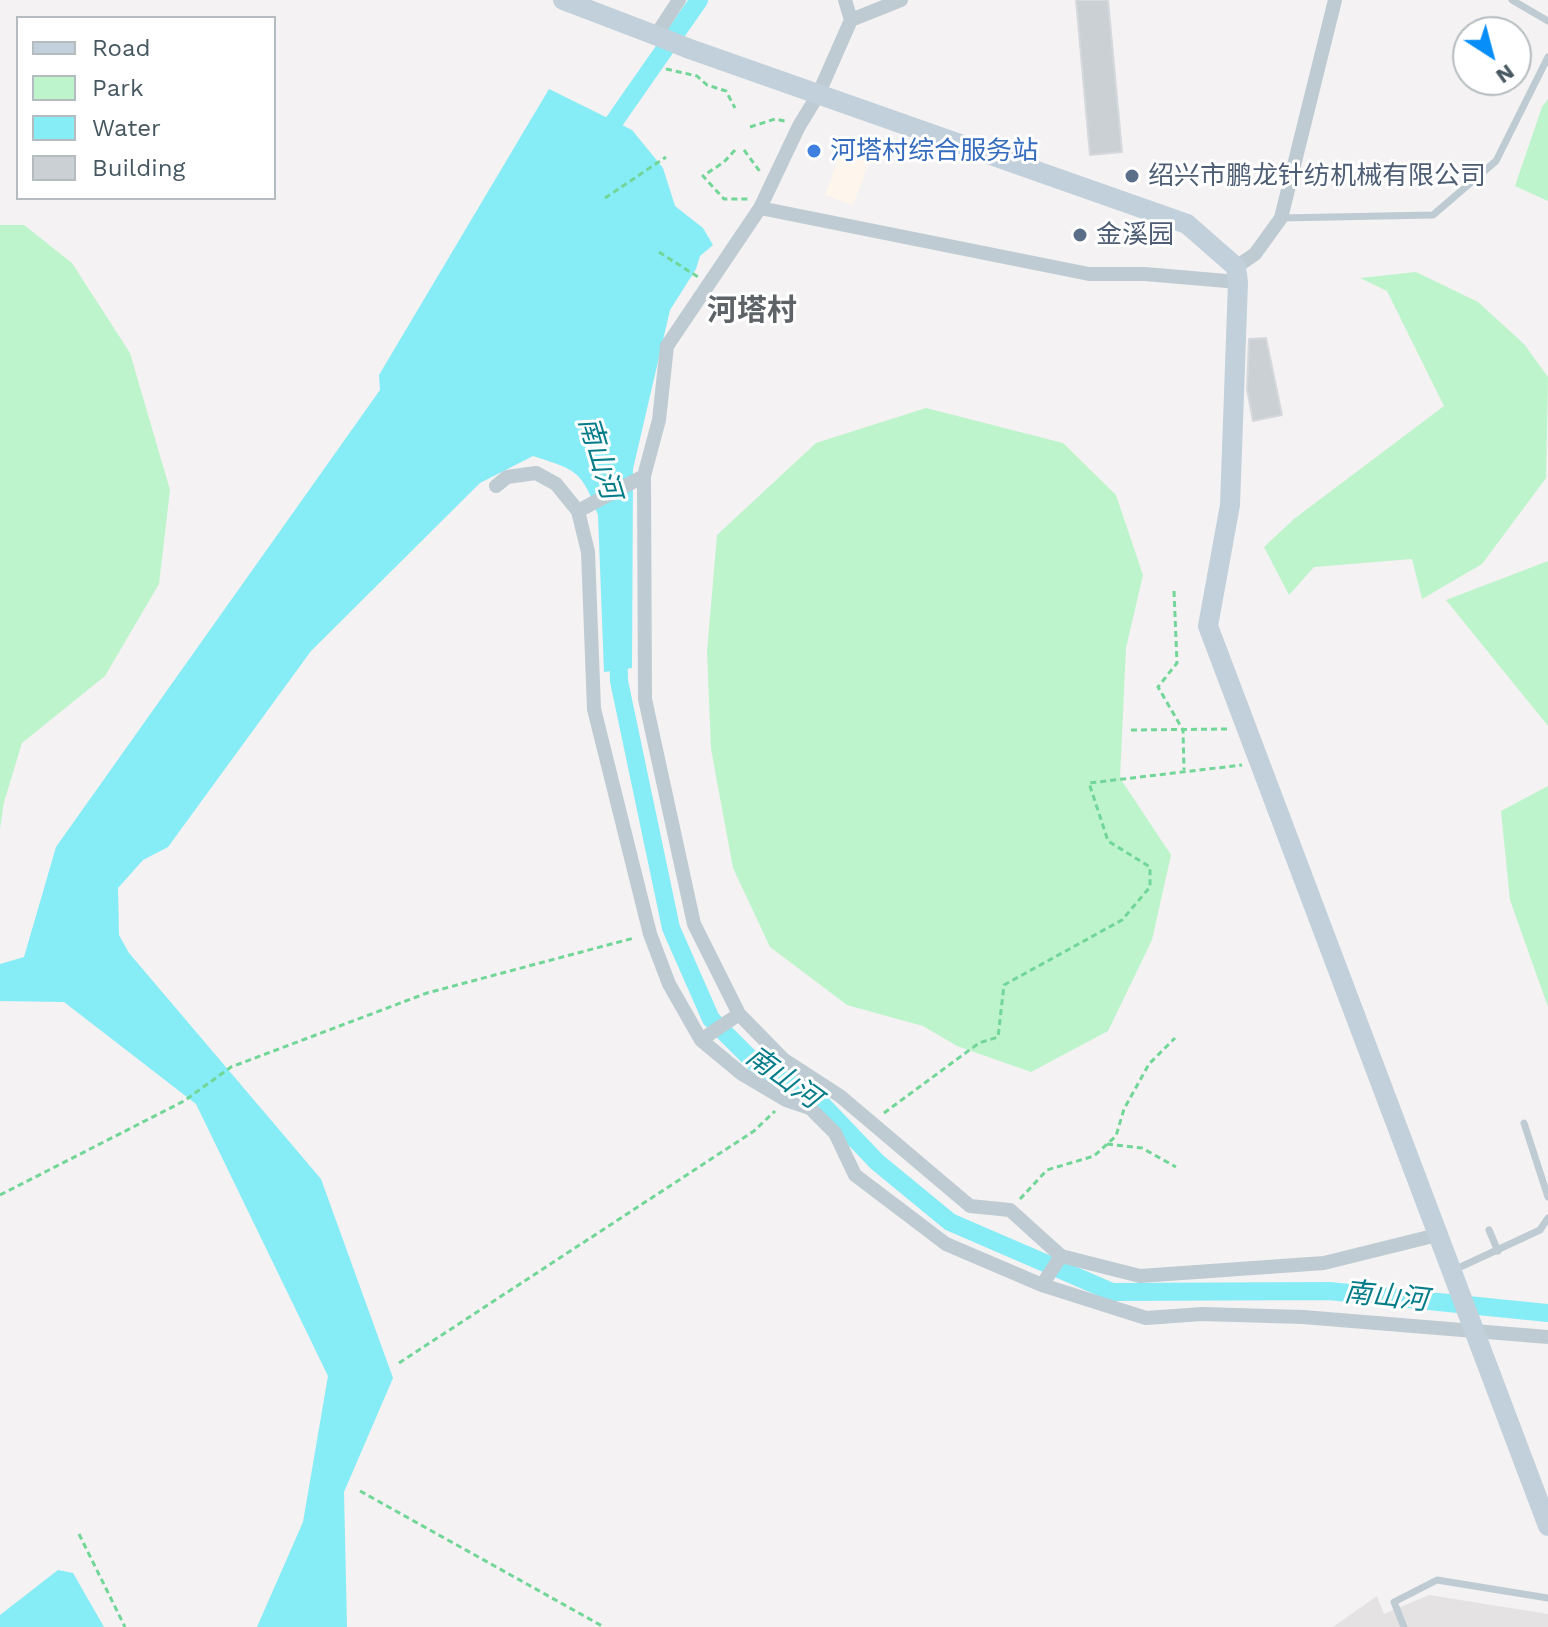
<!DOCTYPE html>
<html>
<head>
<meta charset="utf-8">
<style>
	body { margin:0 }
	#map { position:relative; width:1548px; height:1627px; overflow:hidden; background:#f4f2f2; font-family:"Work Sans",sans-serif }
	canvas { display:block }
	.legend { position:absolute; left:16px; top:16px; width:260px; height:184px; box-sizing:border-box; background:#fff; border:2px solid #b5bcc0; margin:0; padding:10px 14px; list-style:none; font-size:24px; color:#475861 }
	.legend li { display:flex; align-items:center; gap:16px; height:40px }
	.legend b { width:40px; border:2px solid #b5bcc0 }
	.north { position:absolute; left:1452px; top:16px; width:80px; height:80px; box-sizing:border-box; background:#fff; border:2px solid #b5bcc0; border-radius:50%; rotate:144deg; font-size:22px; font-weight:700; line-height:32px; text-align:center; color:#475861 }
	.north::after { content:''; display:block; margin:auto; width:28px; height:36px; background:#078ef8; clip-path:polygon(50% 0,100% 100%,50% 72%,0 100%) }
</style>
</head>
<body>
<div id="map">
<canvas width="1548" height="1627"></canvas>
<ul class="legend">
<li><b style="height:10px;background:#c1d0da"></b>Road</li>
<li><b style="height:22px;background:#bdf4cc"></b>Park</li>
<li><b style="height:22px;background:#86ecf5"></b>Water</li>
<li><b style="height:22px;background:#cbd0d4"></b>Building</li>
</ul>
<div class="north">N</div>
</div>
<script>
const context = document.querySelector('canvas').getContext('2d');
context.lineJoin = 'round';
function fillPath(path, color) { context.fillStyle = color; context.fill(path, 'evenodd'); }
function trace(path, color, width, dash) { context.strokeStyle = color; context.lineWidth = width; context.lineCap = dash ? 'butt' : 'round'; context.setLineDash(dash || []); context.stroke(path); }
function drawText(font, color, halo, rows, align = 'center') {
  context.font = font + ' "Work Sans","Noto Sans SC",sans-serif'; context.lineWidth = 6; context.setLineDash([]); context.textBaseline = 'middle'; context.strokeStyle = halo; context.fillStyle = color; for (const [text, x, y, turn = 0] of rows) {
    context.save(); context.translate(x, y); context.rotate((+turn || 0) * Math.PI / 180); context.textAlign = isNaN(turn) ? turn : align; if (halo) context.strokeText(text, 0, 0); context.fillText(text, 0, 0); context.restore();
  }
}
const commercial = new Path2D(`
	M 846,139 L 874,149 L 853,205 L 825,195 Z`);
const education = new Path2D(`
	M 1429,1595 L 1548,1614 L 1548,1627 L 1333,1627 L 1377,1596 L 1384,1614 Z`);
const green = new Path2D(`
	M 1548,99 L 1548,201 L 1515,186 L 1542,107 Z
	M 0,225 L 24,225 L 72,263 L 130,353 L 170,490 L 159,584 L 105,676 L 22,743 L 4,802 L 0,829 Z
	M 1416,272 L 1478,302 L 1524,344 L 1548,377 L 1546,478 L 1482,564 L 1422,599 L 1412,559 L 1314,567 L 1289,595 L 1264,547 L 1294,519 L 1444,406 L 1387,291 L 1360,278 Z
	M 926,408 L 1063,443 L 1116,495 L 1143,575 L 1126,648 L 1120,778 L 1171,855 L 1152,940 L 1108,1031 L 1031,1072 L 957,1046 L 923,1026 L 847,1005 L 770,947 L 733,868 L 711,749 L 707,652 L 717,535 L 816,443 Z
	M 1548,561 L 1548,726 L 1446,600 Z
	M 1548,786 L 1548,1007 L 1510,900 L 1501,811 Z`);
const water = new Path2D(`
	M 549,89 L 632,130 L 663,168 L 675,206 L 703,228 L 713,245 L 700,256 L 696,269 L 670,310 L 633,469 L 632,668 L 604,672 L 598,515 C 582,470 576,470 533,456 L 480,483 L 311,651 L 168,847 L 143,860 L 118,888 L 119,935 L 129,953 L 321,1179 L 393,1378 L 344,1492 L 347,1627 L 257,1627 L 303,1522 L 328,1376 L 196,1104 L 64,1002 L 0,1001 L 0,964 L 24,957 L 56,847 L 380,390 L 379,375 Z
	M 58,1570 L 73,1573 L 104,1627 L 0,1627 L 0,1615 Z`);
const canal = new Path2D(`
	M 602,139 L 699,0
	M 618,645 L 619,681 L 671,928 L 711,1019 L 759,1067 L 814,1096 L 877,1162 L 950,1222 L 1112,1292 L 1329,1291 L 1548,1313`);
const building = new Path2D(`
	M 1076,0 L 1108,0 L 1122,152 L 1090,155 Z
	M 1266,338 L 1282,415 L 1253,421 L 1247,389 L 1249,339 Z`);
const path = new Path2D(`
	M 666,69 L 697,76 L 707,85 L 726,91 L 735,108
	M 750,127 L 775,119 L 785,121
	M 735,150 L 724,162 L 703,176 L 724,199 L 748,199
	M 744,150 L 761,173
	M 605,198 L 666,157
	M 659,252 L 698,277
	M 1174,591 L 1177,663 L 1158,687 L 1183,730 L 1184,770
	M 1131,730 L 1227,729
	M 884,1113 L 979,1043 L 998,1037 L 1004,985 L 1122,920 L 1150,887 L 1150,867 L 1108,841 L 1089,783 L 1242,765
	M 1107,1144 L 1142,1148 L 1176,1167
	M 0,1195 L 184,1101 L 231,1067 L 427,993 L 634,938
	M 1020,1199 L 1047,1170 L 1094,1156 L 1116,1136 L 1124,1109 L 1149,1064 L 1175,1038
	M 399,1363 L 754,1131 L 775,1111
	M 360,1491 L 604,1627
	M 79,1534 L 125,1627`);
const lane = new Path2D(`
	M 1512,0 L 1548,21
	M 1281,218 L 1433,215 L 1496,161 L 1548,57
	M 1524,1123 L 1548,1197
	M 1489,1230 L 1498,1251
	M 1454,1270 L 1540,1230 L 1548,1218
	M 1404,1627 L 1394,1602 L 1437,1580 L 1548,1598`);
const street = new Path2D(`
	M 845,0 L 851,20
	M 901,0 L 851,20 L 818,95 L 799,126 L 760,208 L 667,346 L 659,420 L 644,476 L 645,699 L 694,924 L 739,1014 L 783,1059 L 840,1096 L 970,1206 L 1010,1210 L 1061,1256 L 1140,1276 L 1324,1263 L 1437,1235
	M 656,35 L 679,0
	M 760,208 L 1089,274 L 1145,274 L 1238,282
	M 1236,267 L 1255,254 L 1281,218 L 1335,0
	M 496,486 L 507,477 L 536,473 L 556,484 L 578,511 L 588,552 L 594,709 L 650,934 L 669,984 L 701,1040 L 742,1074 L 786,1100 L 810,1108 L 835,1133 L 855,1175 L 946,1244 L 1042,1285 L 1146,1318 L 1202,1314 L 1303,1317 L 1548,1337
	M 578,511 L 644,476
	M 701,1040 L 739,1014
	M 1042,1285 L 1061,1256`);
const secondary = new Path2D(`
	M 563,0 L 660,37
	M 687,48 L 1187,224 L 1236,267 L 1238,282 L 1230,505 L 1208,626 L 1548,1526`);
const secondaryBridge = new Path2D(`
	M 660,37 L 687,48`);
const markers = [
	[814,151,8,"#3f7fe0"],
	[1132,176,8,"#5c6f8a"],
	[1080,235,8,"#5c6f8a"]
];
const shopNames = [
	["河塔村综合服务站",830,151]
];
const serviceNames = [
	["绍兴市鹏龙针纺机械有限公司",1148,176],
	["金溪园",1096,235]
];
const waterNames = [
	["南山河",599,458,73],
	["南山河",783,1078,36],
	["南山河",1386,1297,6]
];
const quarterNames = [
	["河塔村",752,311]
];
fillPath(commercial, '#fef6ec');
fillPath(education, '#e5e2e4');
fillPath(green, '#bdf4cc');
fillPath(water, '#86ecf5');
trace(canal, '#86ecf5', 18);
fillPath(building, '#cbd0d4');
trace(building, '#d5d9dd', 2);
trace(path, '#71d698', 3, [6, 4]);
trace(lane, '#becbd2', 7);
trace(street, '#becbd2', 14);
trace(secondary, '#c1d0da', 20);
trace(secondaryBridge, '#c1d0da', 20);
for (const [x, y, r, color] of markers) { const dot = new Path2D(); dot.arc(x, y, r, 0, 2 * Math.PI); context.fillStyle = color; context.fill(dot); trace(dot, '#fff', 3); }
drawText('26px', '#366cbe', '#fff', shopNames, 'left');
drawText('26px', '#4e5e75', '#fff', serviceNames, 'left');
drawText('italic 28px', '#057d89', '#fff', waterNames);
drawText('bold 30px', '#5d6367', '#fff', quarterNames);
</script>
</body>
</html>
